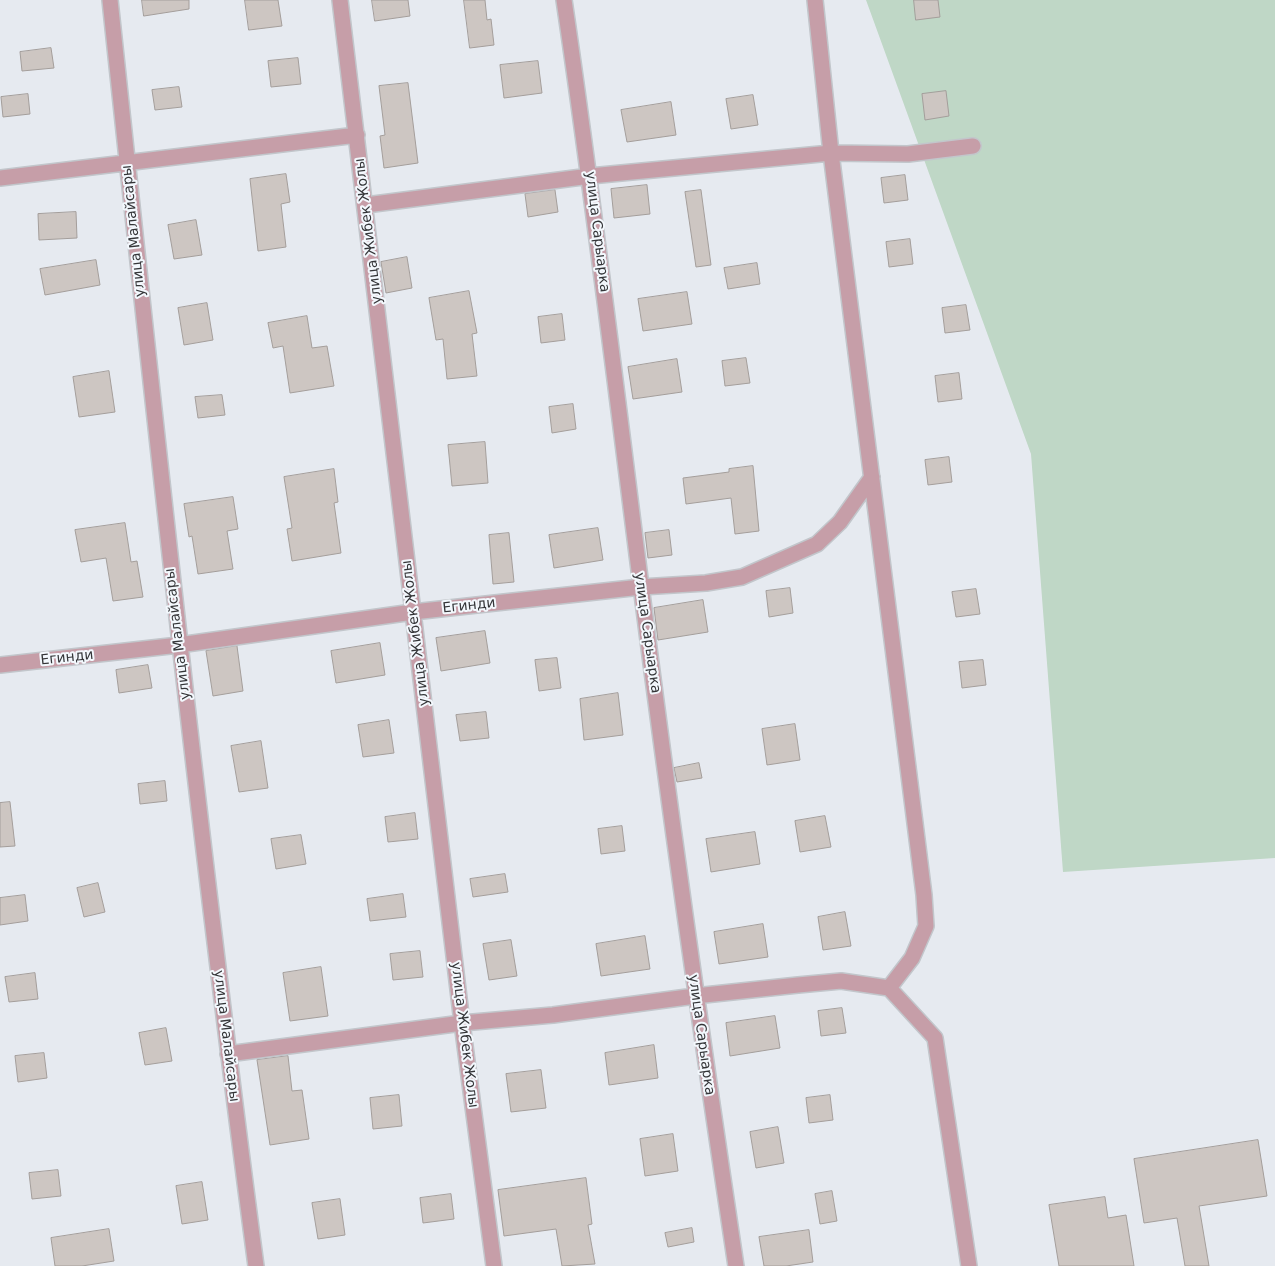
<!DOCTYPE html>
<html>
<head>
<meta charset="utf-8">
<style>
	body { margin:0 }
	canvas { display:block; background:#e6eaf0 }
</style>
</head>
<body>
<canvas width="1275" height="1266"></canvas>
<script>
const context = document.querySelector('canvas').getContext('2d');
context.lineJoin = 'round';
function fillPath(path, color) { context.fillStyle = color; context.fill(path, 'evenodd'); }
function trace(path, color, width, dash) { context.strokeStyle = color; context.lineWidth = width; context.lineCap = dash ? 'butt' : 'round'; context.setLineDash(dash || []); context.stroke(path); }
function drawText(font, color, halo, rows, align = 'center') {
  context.font = font + ' "DejaVu Sans",sans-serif'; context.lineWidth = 4; context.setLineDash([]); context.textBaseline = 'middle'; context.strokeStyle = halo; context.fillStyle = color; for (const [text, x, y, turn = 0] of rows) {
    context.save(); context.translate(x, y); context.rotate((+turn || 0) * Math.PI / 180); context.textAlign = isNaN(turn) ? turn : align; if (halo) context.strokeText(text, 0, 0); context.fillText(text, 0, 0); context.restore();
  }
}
const green = new Path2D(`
	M 866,0 L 1275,0 L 1275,858 L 1063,872 L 1031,454 Z`);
const building = new Path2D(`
	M 142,0 L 189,0 L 189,9 L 144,16 Z
	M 245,0 L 278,0 L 282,26 L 249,30 Z
	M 372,0 L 408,0 L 410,16 L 375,21 Z
	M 464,0 L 485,0 L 487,20 L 491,19 L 494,45 L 470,48 Z
	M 914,0 L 938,0 L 940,17 L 916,20 Z
	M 51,48 L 54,68 L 22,71 L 20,52 Z
	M 298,58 L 301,84 L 271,87 L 268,61 Z
	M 538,61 L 542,93 L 504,98 L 500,65 Z
	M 408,83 L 418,163 L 384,168 L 380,136 L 385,135 L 379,86 Z
	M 179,87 L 182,107 L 155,110 L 152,90 Z
	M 946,91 L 949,116 L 925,120 L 922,94 Z
	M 28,94 L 30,114 L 3,117 L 1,97 Z
	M 753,95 L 758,125 L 731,129 L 726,99 Z
	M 671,102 L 676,135 L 627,142 L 621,110 Z
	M 286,174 L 290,202 L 281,204 L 286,247 L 258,251 L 250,179 Z
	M 905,175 L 908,200 L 884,203 L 881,178 Z
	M 647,185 L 650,214 L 614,218 L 611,189 Z
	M 555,190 L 558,212 L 528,217 L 525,194 Z
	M 701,190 L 711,265 L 696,267 L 685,192 Z
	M 76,212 L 77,238 L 39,240 L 38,214 Z
	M 196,220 L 202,255 L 174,259 L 168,225 Z
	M 910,239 L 913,264 L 889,267 L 886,242 Z
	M 407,257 L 412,288 L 386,293 L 381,262 Z
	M 96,260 L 100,285 L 45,295 L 40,269 Z
	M 757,263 L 760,284 L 728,289 L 724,268 Z
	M 469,291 L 477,333 L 472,334 L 477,376 L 447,379 L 443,339 L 436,340 L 429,298 Z
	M 687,292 L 692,324 L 643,331 L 638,299 Z
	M 207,303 L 213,340 L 184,345 L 178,308 Z
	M 966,305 L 970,330 L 945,333 L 942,308 Z
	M 562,314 L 565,340 L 541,343 L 538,317 Z
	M 307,316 L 312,348 L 327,346 L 334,386 L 290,393 L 283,346 L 273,348 L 268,323 Z
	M 746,358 L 750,383 L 725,386 L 722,361 Z
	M 677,359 L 682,392 L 633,399 L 628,367 Z
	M 109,371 L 115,412 L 79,417 L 73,377 Z
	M 959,373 L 962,399 L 938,402 L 935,376 Z
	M 222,395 L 225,415 L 198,418 L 195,397 Z
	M 573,404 L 576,429 L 552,433 L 549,407 Z
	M 485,442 L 488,483 L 452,486 L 448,445 Z
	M 949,457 L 952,482 L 928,485 L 925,460 Z
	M 753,466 L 759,531 L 735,534 L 731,498 L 686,504 L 683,478 L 729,472 L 729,469 Z
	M 334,469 L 338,502 L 334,503 L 341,553 L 292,561 L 287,529 L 292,528 L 284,477 Z
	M 233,497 L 238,529 L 227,531 L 233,569 L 198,574 L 192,536 L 189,537 L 184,504 Z
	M 125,523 L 131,562 L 137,561 L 143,597 L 113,601 L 106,558 L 81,562 L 75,530 Z
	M 598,528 L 603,560 L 554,568 L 549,535 Z
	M 669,530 L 672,555 L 648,558 L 645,533 Z
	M 509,533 L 514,582 L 493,584 L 489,535 Z
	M 790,588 L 793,613 L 769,617 L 766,591 Z
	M 976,589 L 980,614 L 956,617 L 952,592 Z
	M 703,600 L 708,632 L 658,640 L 654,608 Z
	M 485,631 L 490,663 L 441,671 L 436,638 Z
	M 380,643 L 385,675 L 336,683 L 331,651 Z
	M 237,646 L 243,691 L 213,696 L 206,651 Z
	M 557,658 L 561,688 L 539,691 L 535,660 Z
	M 983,660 L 986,685 L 962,688 L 959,662 Z
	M 148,665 L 152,688 L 119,693 L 116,670 Z
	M 618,693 L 623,735 L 584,740 L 580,699 Z
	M 486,712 L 489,738 L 460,741 L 456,715 Z
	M 389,720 L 394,753 L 363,757 L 358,725 Z
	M 795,724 L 800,760 L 767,765 L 762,729 Z
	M 261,741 L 268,788 L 239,792 L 231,746 Z
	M 699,763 L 702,778 L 677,782 L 674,768 Z
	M 165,781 L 167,801 L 140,804 L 138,784 Z
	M 10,802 L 15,846 L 0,847 L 0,803 Z
	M 415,813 L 418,839 L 388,842 L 385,817 Z
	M 825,816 L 831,847 L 800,852 L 795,821 Z
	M 622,826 L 625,851 L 601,854 L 598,829 Z
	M 755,832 L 760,864 L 711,872 L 706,839 Z
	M 301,835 L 306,864 L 276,869 L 271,839 Z
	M 505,874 L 508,892 L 473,897 L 470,879 Z
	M 98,883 L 105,912 L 84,917 L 77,888 Z
	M 403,894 L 406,917 L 370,921 L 367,899 Z
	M 25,895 L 28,921 L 0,925 L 0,898 Z
	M 845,912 L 851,946 L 823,950 L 818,917 Z
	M 763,924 L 768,957 L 719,964 L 714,932 Z
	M 645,936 L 650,969 L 601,976 L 596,944 Z
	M 511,940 L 517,976 L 489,980 L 483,944 Z
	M 420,951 L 423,977 L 393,980 L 390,954 Z
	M 321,967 L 328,1016 L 290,1021 L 283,973 Z
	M 35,973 L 38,999 L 9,1002 L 5,977 Z
	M 842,1008 L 846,1033 L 821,1036 L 818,1011 Z
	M 775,1016 L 780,1048 L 730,1056 L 726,1023 Z
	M 166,1028 L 172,1061 L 145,1065 L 139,1033 Z
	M 654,1045 L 658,1078 L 609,1085 L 605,1053 Z
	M 44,1053 L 47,1078 L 18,1082 L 15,1056 Z
	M 288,1056 L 292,1091 L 302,1090 L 309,1139 L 270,1145 L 257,1060 Z
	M 541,1070 L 546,1108 L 511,1112 L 506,1074 Z
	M 399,1095 L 402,1126 L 373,1129 L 370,1098 Z
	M 830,1095 L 833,1120 L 809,1123 L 806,1098 Z
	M 778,1127 L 784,1163 L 756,1168 L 750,1132 Z
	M 673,1134 L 678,1171 L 645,1176 L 640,1139 Z
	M 1258,1140 L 1267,1196 L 1199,1206 L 1209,1266 L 1185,1266 L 1177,1218 L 1144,1223 L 1134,1159 Z
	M 58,1170 L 61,1196 L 32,1199 L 29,1173 Z
	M 586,1178 L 592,1224 L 588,1225 L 595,1264 L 562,1266 L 556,1229 L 504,1236 L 498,1190 Z
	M 202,1182 L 208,1220 L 182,1224 L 176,1186 Z
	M 832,1191 L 837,1221 L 820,1224 L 815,1194 Z
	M 451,1194 L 454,1219 L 423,1223 L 420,1198 Z
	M 1105,1197 L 1108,1218 L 1126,1215 L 1134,1266 L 1059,1266 L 1049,1205 Z
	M 340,1199 L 345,1235 L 318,1239 L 312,1203 Z
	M 692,1228 L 694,1242 L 668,1247 L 665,1233 Z
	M 109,1229 L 114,1261 L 82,1266 L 55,1266 L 51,1238 Z
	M 809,1230 L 813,1262 L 786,1266 L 764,1266 L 759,1237 Z`);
const minor = new Path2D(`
	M 110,0 C 155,423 200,845 256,1266
	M 340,0 L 462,1023 L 494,1266
	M 564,0 C 593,195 616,390 641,586 C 670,813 702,1040 736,1266
	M 815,0 L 831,153 L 924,895 L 926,926 L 912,958 L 889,988
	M 0,178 L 357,135
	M 366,205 L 590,176 L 831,153 L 908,154 L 973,146
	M 0,665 L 179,645 L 413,612 L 641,587 L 706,583 L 742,577 L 817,544 L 840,522 L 872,477
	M 228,1054 L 462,1023 L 553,1015 L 695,996 L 798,985 L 841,981 L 889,988 L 935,1038 L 969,1266`);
const streetNames = [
	["улица Малайсары",134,231,-96],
	["улица Жибек Жолы",369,231,-97],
	["улица Сарыарка",597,232,83],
	["Егинди",469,606,-6],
	["улица Жибек Жолы",416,633,-97],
	["улица Сарыарка",647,633,82],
	["улица Малайсары",178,634,-97],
	["Егинди",67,658,-6],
	["улица Жибек Жолы",464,1035,83],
	["улица Сарыарка",701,1035,82],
	["улица Малайсары",226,1036,83]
];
fillPath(green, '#bfd7c6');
fillPath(building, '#cdc6c2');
trace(building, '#a49e9b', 1);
trace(minor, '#c2c6cb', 18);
trace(minor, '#c69ea8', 15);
drawText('14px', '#343538', '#f3f8fd', streetNames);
</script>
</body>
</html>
